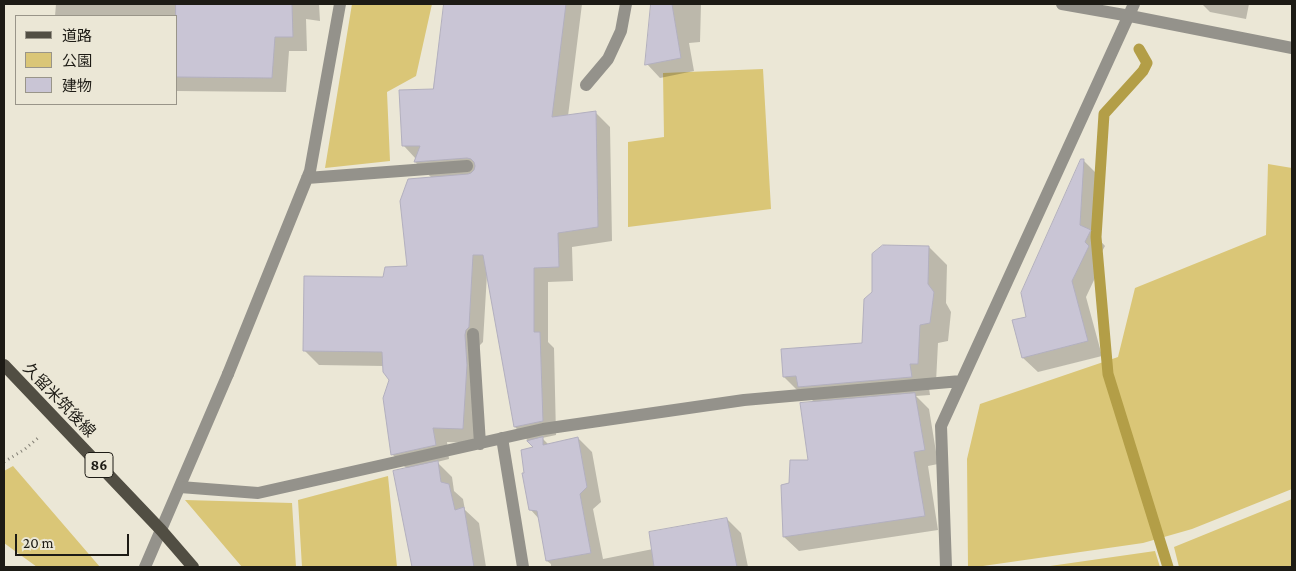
<!DOCTYPE html>
<html>
<head>
<meta charset="utf-8">
<style>
	body { margin:0 }
	#map { position:relative; width:1296px; height:571px; overflow:hidden; background:#ebe7d6; font-family:"Crimson Pro","Noto Sans JP",serif }
	canvas { display:block }
	.frame { position:absolute; inset:0; border:5px solid #1d1b15; pointer-events:none }
	.legend { position:absolute; left:15px; top:15px; width:162px; height:90px; box-sizing:border-box; background:#ebe7d6; border:1px solid #999589; margin:0; padding:6px 9px; list-style:none; font-size:15px; color:#1d1b15 }
	.legend li { display:flex; align-items:center; gap:10px; height:25px }
	.legend b { width:25px; border:1px solid #999589 }
	.scale { position:absolute; left:15px; top:534px; width:114px; height:22px; box-sizing:border-box; border:2px solid #1d1b15; border-top:0; padding-left:6px; font-size:15px; line-height:18px; white-space:nowrap; color:#1d1b15; -webkit-text-stroke:4px #ebe7d6; paint-order:stroke }
</style>
</head>
<body>
<div id="map">
<canvas width="1296" height="571"></canvas>
<div class="frame"></div>
<ul class="legend">
<li><b style="height:6px;background:#514e43"></b>道路</li>
<li><b style="height:14px;background:#dac677"></b>公園</li>
<li><b style="height:14px;background:#c9c5d5"></b>建物</li>
</ul>
<div class="scale">20 m</div>
</div>
<script>
const context = document.querySelector('canvas').getContext('2d');
context.lineJoin = 'round';
function fillPath(path, color) { context.fillStyle = color; context.fill(path, 'evenodd'); }
function trace(path, color, width, dash) { context.strokeStyle = color; context.lineWidth = width; context.lineCap = dash ? 'butt' : 'round'; context.setLineDash(dash || []); context.stroke(path); }
function drawText(font, color, halo, rows, align = 'center') {
  context.font = font + ' "Crimson Pro","Noto Sans JP",serif'; context.lineWidth = 4; context.setLineDash([]); context.textBaseline = 'middle'; context.strokeStyle = halo; context.fillStyle = color; for (const [text, x, y, turn = 0] of rows) {
    context.save(); context.translate(x, y); context.rotate((+turn || 0) * Math.PI / 180); context.textAlign = isNaN(turn) ? turn : align; if (halo) context.strokeText(text, 0, 0); context.fillText(text, 0, 0); context.restore();
  }
}
const green = new Path2D(`
	M 352,4 L 432,4 L 416,76 L 387,92 L 390,161 L 325,168 Z
	M 763,69 L 771,209 L 628,227 L 628,142 L 664,137 L 663,73 Z
	M 1268,164 L 1292,168 L 1292,489 L 1192,529 L 1143,543 L 976,567 L 968,567 L 967,459 L 980,404 L 1118,357 L 1135,288 L 1266,235 Z
	M 13,466 L 100,567 L 37,567 L 4,543 L 4,471 Z
	M 388,476 L 397,567 L 302,567 L 298,500 Z
	M 1292,499 L 1292,567 L 1179,567 L 1174,547 Z
	M 185,500 L 292,503 L 296,567 L 242,567 Z
	M 1155,551 L 1160,567 L 1043,567 Z`);
const shadow = new Path2D(`
	M 56,4 L 319,4 L 320,21 L 306,19 L 307,51 L 289,51 L 286,92 L 176,91 L 176,16 L 55,16 Z
	M 445,4 L 582,4 L 568,116 L 595,112 L 610,127 L 612,241 L 572,247 L 573,281 L 548,282 L 548,342 L 554,348 L 556,435 L 542,438 L 549,445 L 578,438 L 592,452 L 601,502 L 593,509 L 603,559 L 653,549 L 727,519 L 741,533 L 748,567 L 551,567 L 551,564 L 547,561 L 540,520 L 530,509 L 535,448 L 515,427 L 487,274 L 483,342 L 480,345 L 479,350 L 477,443 L 447,442 L 449,459 L 437,462 L 452,477 L 454,491 L 463,499 L 465,510 L 479,523 L 486,567 L 414,567 L 395,472 L 407,469 L 392,454 L 390,380 L 384,366 L 319,365 L 304,350 L 384,279 L 408,267 L 432,178 L 415,162 L 416,159 L 404,146 L 434,90 Z
	M 652,4 L 701,4 L 700,42 L 689,43 L 694,71 L 660,78 L 647,64 Z
	M 1202,4 L 1249,4 L 1246,19 L 1210,12 Z
	M 1083,160 L 1098,175 L 1095,235 L 1105,246 L 1099,257 L 1103,261 L 1086,297 L 1102,356 L 1038,372 L 1023,358 L 1027,318 Z
	M 929,247 L 947,265 L 946,303 L 951,312 L 948,341 L 938,343 L 936,382 L 928,381 L 930,395 L 916,396 L 929,409 L 938,464 L 928,466 L 938,530 L 799,551 L 784,537 L 790,485 L 810,461 L 815,403 L 807,395 L 802,395 L 784,377 L 864,344 Z`);
const stream = new Path2D(`
	M 1139,49 L 1147,63 L 1143,71 L 1104,114 L 1096,237 L 1108,374 L 1168,567`);
const building = new Path2D(`
	M 176,4 L 292,4 L 293,37 L 275,37 L 272,78 L 176,77 Z
	M 444,4 L 566,4 L 552,117 L 596,111 L 598,227 L 558,233 L 559,267 L 534,268 L 534,332 L 540,332 L 543,421 L 514,427 L 483,255 L 473,255 L 469,327 L 466,330 L 465,335 L 467,365 L 463,429 L 433,428 L 436,445 L 391,455 L 383,398 L 389,380 L 383,372 L 382,352 L 303,351 L 304,276 L 383,277 L 385,267 L 407,266 L 400,201 L 408,179 L 468,174 L 471,173 L 474,170 L 475,166 L 474,162 L 471,159 L 467,158 L 414,162 L 420,146 L 402,146 L 399,90 L 433,89 Z
	M 651,4 L 672,4 L 681,58 L 645,65 Z
	M 1081,159 L 1084,159 L 1080,225 L 1091,230 L 1085,242 L 1089,246 L 1072,281 L 1088,341 L 1022,358 L 1012,320 L 1026,317 L 1021,293 Z
	M 883,245 L 929,246 L 928,284 L 934,292 L 930,323 L 920,325 L 918,364 L 910,364 L 912,377 L 798,387 L 796,376 L 783,377 L 781,349 L 862,343 L 864,299 L 872,292 L 872,254 Z
	M 915,393 L 925,450 L 914,452 L 925,516 L 783,537 L 781,485 L 789,483 L 790,460 L 808,460 L 800,403 Z
	M 543,437 L 543,445 L 578,437 L 587,487 L 580,494 L 591,553 L 546,561 L 537,511 L 529,510 L 522,473 L 524,473 L 521,450 L 533,447 L 527,441 Z
	M 438,461 L 441,482 L 449,484 L 455,510 L 464,507 L 474,567 L 412,567 L 393,471 Z
	M 727,518 L 737,567 L 654,567 L 649,532 Z`);
const path = new Path2D(`
	M 4,462 L 25,449 L 38,438`);
const service = new Path2D(`
	M 145,567 L 228,374`);
const minor = new Path2D(`
	M 1062,4 L 1130,16 L 1292,48
	M 586,85 L 608,59 L 621,31 L 626,4
	M 307,178 L 467,166
	M 473,334 L 480,444
	M 228,374 L 310,171 L 340,4
	M 502,438 L 523,567
	M 180,487 L 258,493 L 543,429 L 744,400 L 961,381
	M 946,567 L 941,426 L 1134,4`);
const primary = new Path2D(`
	M 4,365 L 161,530 L 193,567`);
const shields = [
	[99,465,28]
];
const shieldNames = [
	["86",99,465]
];
const streetNames = [
	["久留米筑後線",59,400,46]
];
fillPath(green, '#dac677');
fillPath(shadow, '#0003');
trace(stream, '#b39e47', 11);
fillPath(building, '#c9c5d5');
trace(building, '#b2afbe', 1);
trace(path, '#848176', 3, [1, 4]);
trace(service, '#94928b', 12);
trace(minor, '#94928b', 12);
trace(primary, '#514e43', 12);
for (const [x, y, w] of shields) { const box = new Path2D(); box.roundRect(x - w / 2, y - 12.5, w, 25, 4); context.fillStyle = '#ebe7d6'; context.fill(box); trace(box, '#1d1b15', 1); }
drawText('bold 15px', '#1d1b15', null, shieldNames);
drawText('16px', '#1d1b15', '#ebe7d6', streetNames);
</script>
</body>
</html>
